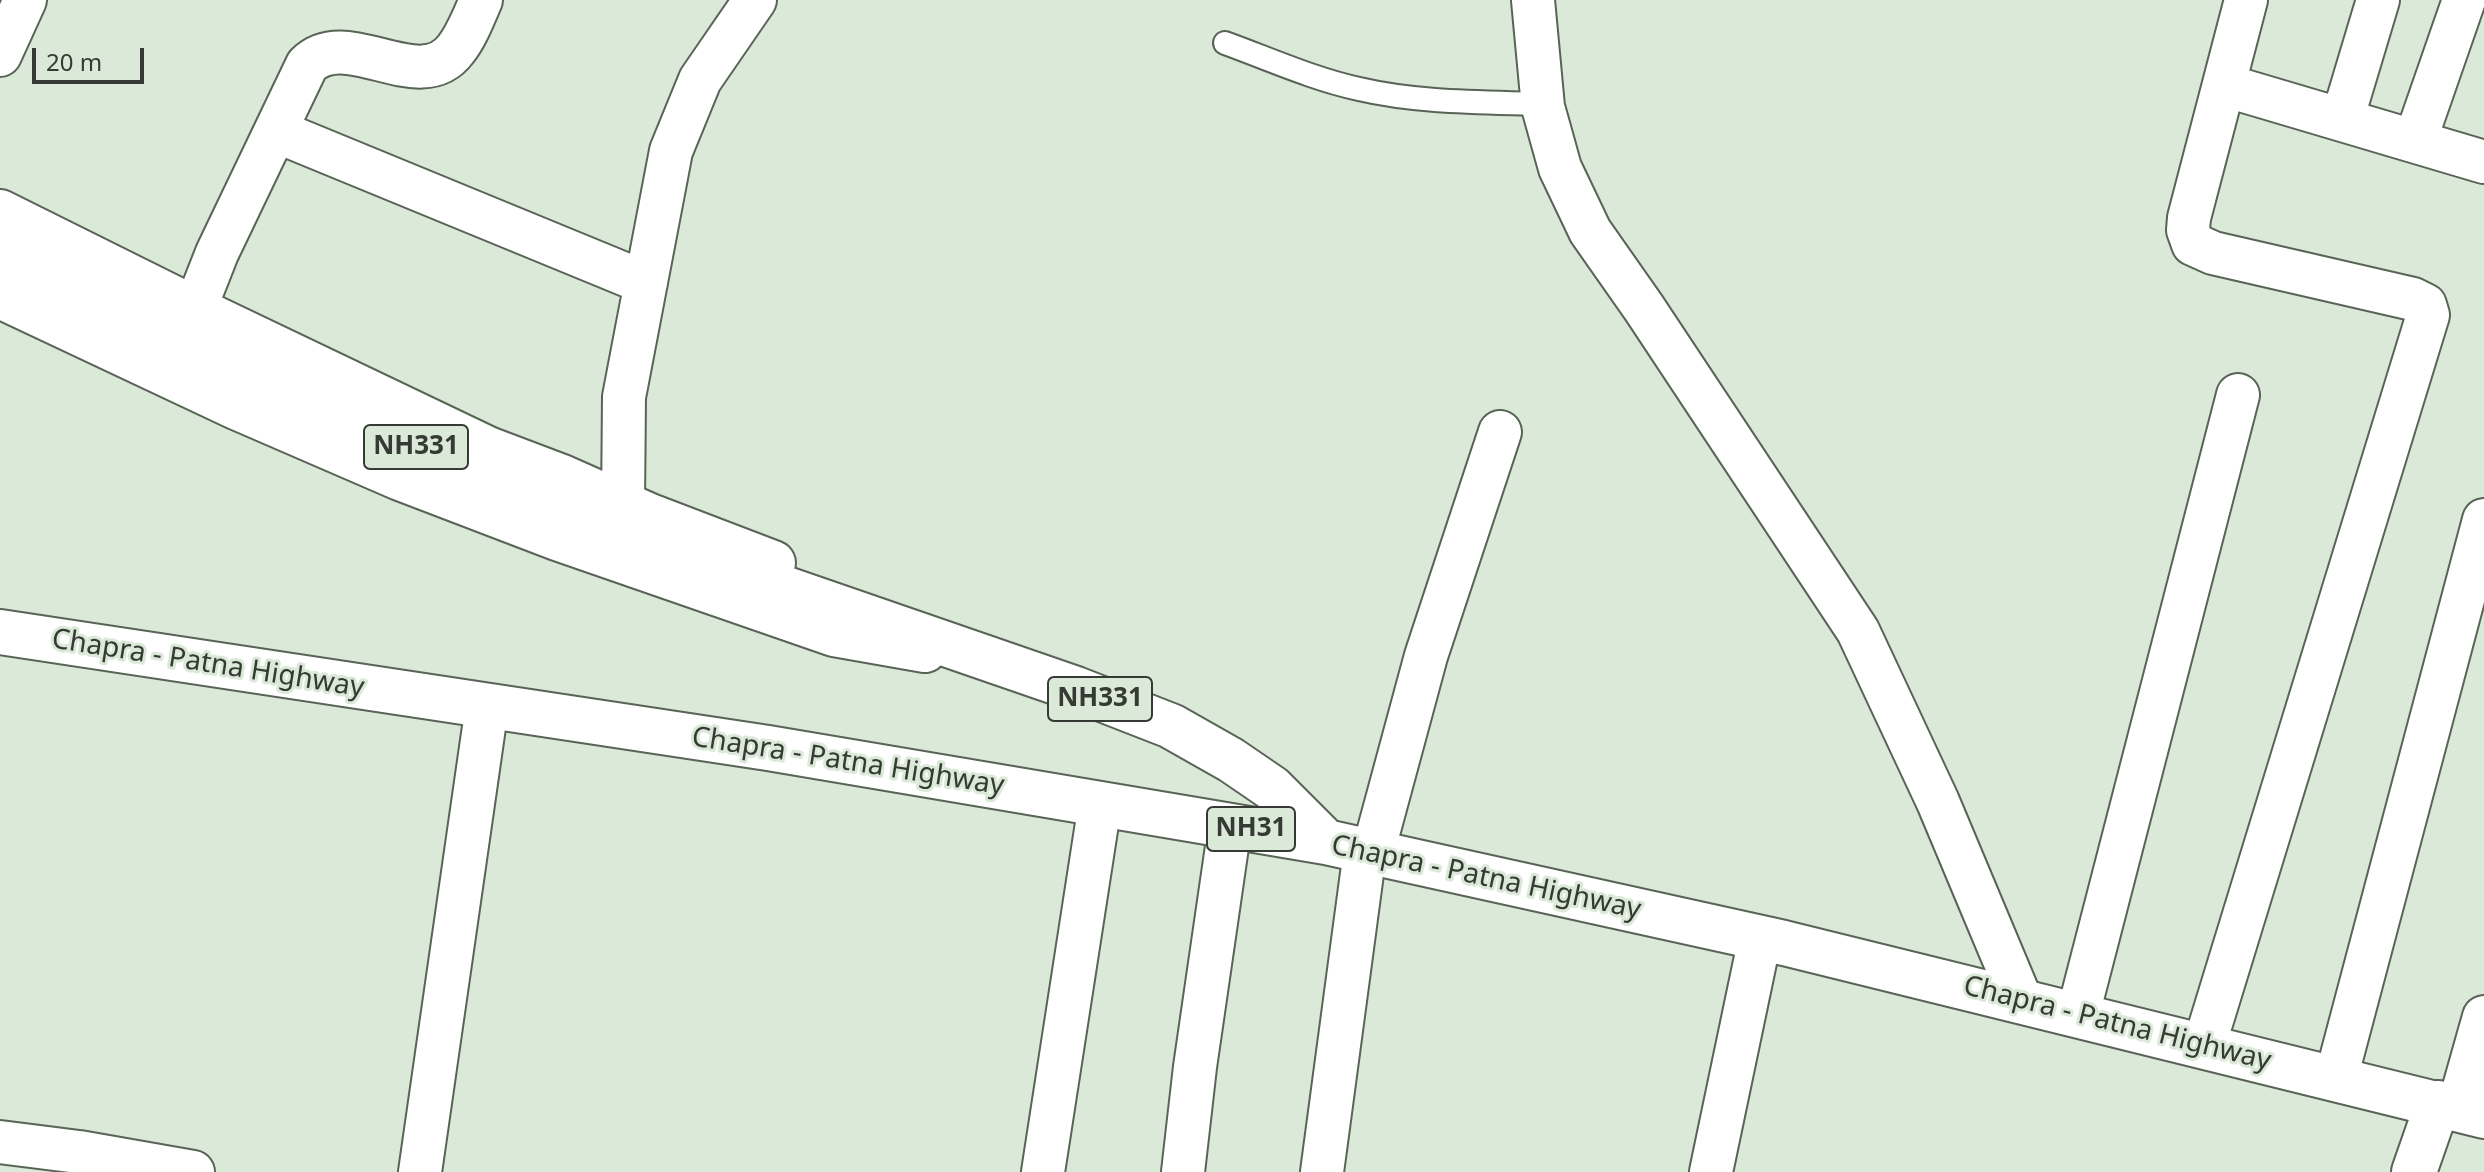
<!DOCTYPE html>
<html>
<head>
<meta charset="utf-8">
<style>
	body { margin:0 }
	#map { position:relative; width:2484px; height:1172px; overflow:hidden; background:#dbe9d8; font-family:"Noto Sans",sans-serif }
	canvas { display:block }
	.scale { position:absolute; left:32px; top:48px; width:112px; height:36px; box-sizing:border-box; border:4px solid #353a34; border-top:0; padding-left:10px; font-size:24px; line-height:28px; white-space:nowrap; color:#353a34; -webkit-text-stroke:6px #dbe9d8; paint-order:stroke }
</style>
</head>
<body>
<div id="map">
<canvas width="2484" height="1172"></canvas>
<div class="scale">20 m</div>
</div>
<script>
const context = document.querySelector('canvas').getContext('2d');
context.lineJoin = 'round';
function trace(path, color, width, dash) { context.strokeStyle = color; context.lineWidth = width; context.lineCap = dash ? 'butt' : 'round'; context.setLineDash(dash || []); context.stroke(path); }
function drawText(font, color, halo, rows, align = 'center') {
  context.font = font + ' "Noto Sans",sans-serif'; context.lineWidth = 6; context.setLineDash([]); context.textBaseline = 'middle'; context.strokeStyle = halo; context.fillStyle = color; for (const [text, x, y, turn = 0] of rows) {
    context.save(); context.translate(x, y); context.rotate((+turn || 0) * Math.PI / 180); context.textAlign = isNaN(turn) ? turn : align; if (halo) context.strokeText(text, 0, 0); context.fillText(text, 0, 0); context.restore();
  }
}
const lane = new Path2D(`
	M 1225,43 C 1269,59 1313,79 1359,89 C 1419,103 1482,102 1543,104`);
const street = new Path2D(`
	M 1533,0 L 1543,107 L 1560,168 L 1590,231 L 1644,308 L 1858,631 L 1938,802 L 2021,1000
	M 0,55 L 25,0
	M 2224,85 L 2484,162
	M 2342,120 L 2378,0
	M 276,131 L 646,283
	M 2415,141 L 2464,0
	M 195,309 L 217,253 L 307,65 C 347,25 420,98 456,49 C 467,35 474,16 481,0
	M 623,505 L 624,397 L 671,151 L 700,80 L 755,0
	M 1373,852 L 1426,656 L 1500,432
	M 2078,1014 L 2238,395
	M 2204,1046 L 2428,315 L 2425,305 L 2413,299 L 2213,253 L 2193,244 L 2188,230 L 2189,218 L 2246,0
	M 2336,1078 L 2484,520
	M 2458,1109 L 2484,1017
	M 0,1142 L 79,1152 L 193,1172
	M 420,1172 L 487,706
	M 1043,1172 L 1100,804
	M 1183,1172 L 1195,1067 L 1230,826
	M 1322,1172 L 1365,851
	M 1711,1172 L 1760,938`);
const secondary = new Path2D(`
	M 0,212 L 195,309 L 488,449 L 562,477 L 650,516 L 773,563
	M 0,296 L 236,407 L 400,478 L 557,538 L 834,634 L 925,650
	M 2414,1172 L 2438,1103`);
const highway = new Path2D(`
	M 0,254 L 202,355 L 429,453 L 627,534 L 1076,689 L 1171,726 L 1231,760 L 1272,788 L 1326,842
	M 0,632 L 768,748 L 1326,842 L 1784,943 L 2484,1116`);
const shields = [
	[416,447,104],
	[1100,699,104],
	[1251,829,88]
];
const shieldNames = [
	["NH331",416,447],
	["NH331",1100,699],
	["NH31",1251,829]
];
const streetNames = [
	["Chapra - Patna Highway",208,664,9],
	["Chapra - Patna Highway",848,762,9],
	["Chapra - Patna Highway",1486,878,12],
	["Chapra - Patna Highway",2117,1024,14]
];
trace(lane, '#586456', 26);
trace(street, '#586456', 46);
trace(secondary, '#586456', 48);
trace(highway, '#586456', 48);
trace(lane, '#fff', 22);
trace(street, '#fff', 42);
trace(secondary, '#fff', 44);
trace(highway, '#fff', 44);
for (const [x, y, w] of shields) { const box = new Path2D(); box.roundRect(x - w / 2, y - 22, w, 44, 6); context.fillStyle = '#dbe9d8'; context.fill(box); trace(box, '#353a34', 2); }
drawText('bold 26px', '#353a34', null, shieldNames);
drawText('28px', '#353a34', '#dbe9d8', streetNames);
</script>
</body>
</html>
